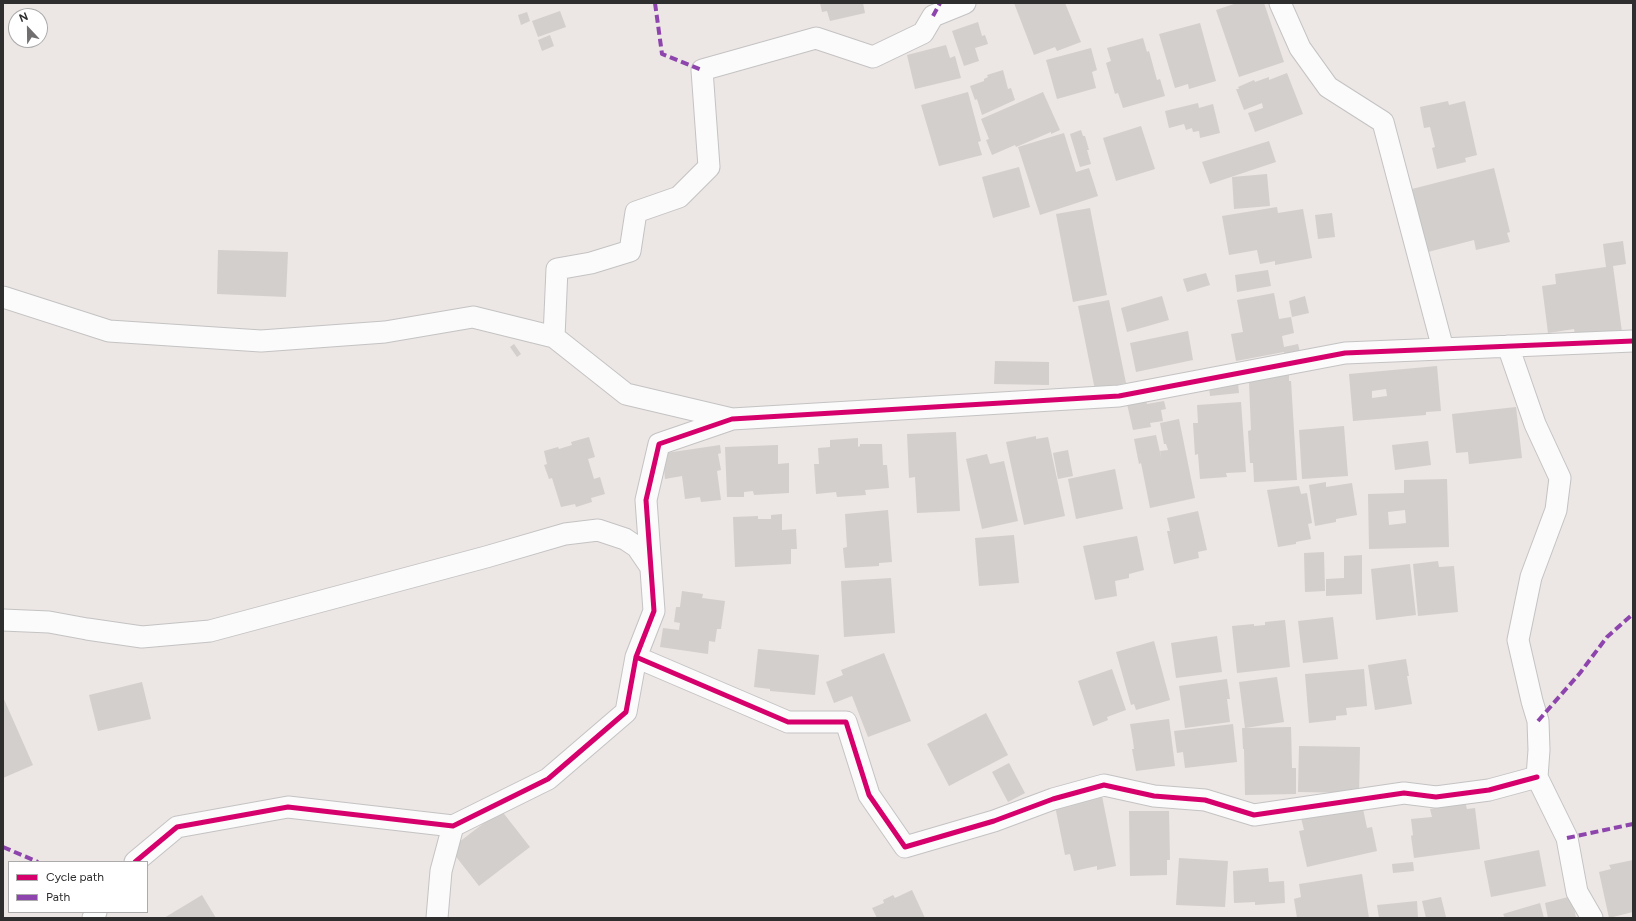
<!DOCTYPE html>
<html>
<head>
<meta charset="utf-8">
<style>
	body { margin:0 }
	#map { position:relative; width:1636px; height:921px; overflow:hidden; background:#ece6e4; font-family:Figtree,sans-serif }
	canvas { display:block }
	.frame { position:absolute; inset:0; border:4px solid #2e2e2e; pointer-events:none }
	.legend { position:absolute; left:8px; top:861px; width:140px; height:52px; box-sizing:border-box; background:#fff; border:1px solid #ababab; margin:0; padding:5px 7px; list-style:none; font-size:12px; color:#2e2e2e }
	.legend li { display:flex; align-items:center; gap:8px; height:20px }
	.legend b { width:20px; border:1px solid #ababab }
	.north { position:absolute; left:8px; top:8px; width:40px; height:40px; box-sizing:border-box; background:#fff; border:1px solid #ababab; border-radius:50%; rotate:338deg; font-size:11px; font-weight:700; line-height:16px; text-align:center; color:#2e2e2e }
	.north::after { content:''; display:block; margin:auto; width:14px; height:18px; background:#706e6e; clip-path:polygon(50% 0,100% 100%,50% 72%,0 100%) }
</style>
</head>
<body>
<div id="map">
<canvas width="1636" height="921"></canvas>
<div class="frame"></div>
<ul class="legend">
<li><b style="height:5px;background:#d6006c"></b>Cycle path</li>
<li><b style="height:5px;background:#8e44ad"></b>Path</li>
</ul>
<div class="north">N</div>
</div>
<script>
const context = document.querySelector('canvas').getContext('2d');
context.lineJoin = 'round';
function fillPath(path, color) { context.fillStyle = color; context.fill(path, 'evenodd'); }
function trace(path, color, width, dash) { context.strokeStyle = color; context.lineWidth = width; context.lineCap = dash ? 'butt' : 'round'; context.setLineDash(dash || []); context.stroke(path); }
const building = new Path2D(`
	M 820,3 L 863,3 L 865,13 L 830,21 L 827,11 L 822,12 Z
	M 1014,3 L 1065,3 L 1081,42 L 1057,51 L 1055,47 L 1034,55 Z
	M 1237,3 L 1264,3 L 1284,62 L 1239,77 L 1216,10 Z
	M 560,11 L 566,27 L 538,37 L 532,21 Z
	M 527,12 L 530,21 L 521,25 L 518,15 Z
	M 978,22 L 982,36 L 985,35 L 988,44 L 975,48 L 979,61 L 964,66 L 952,31 Z
	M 1200,23 L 1216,81 L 1189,89 L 1188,84 L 1175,88 L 1159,34 Z
	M 550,35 L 554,46 L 542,51 L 538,40 Z
	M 1143,38 L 1147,52 L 1149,51 L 1157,80 L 1160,79 L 1165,96 L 1123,108 L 1118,93 L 1115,94 L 1106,63 L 1111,61 L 1107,48 Z
	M 946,45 L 950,58 L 955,56 L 961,78 L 915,89 L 907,55 Z
	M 1091,48 L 1097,70 L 1092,72 L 1096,88 L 1057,99 L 1046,60 Z
	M 1003,70 L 1008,89 L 1011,88 L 1015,100 L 982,115 L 977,99 L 975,100 L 970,86 L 984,81 L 984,79 L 988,77 L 987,75 Z
	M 1287,73 L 1303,114 L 1255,132 L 1248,113 L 1263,108 L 1262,103 L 1244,110 L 1236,89 L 1239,89 L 1238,87 L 1254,80 L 1255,82 L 1269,77 L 1269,80 Z
	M 968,92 L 981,141 L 978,142 L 982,155 L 939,166 L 921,105 Z
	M 1043,92 L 1060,130 L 1051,134 L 1051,132 L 1016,147 L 1015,145 L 992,155 L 986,140 L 989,139 L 981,119 Z
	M 1448,101 L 1449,105 L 1465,101 L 1477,155 L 1465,158 L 1466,162 L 1437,169 L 1432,148 L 1435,147 L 1430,127 L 1424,128 L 1420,107 Z
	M 1198,103 L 1199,108 L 1213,104 L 1220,133 L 1200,138 L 1199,131 L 1193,132 L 1192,128 L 1186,130 L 1184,124 L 1169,128 L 1165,111 Z
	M 1141,126 L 1155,169 L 1116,181 L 1103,138 Z
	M 1081,130 L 1083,136 L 1085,136 L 1089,150 L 1087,150 L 1091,164 L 1080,167 L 1070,134 Z
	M 1064,133 L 1076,172 L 1089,168 L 1098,196 L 1040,215 L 1018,147 Z
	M 1269,141 L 1276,162 L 1210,184 L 1202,162 Z
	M 1019,167 L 1030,207 L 993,218 L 982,177 Z
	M 1494,168 L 1510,232 L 1507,233 L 1510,242 L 1476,250 L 1474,240 L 1428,252 L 1412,189 Z
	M 1267,174 L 1270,206 L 1234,209 L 1232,177 Z
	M 1277,207 L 1278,213 L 1303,209 L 1312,258 L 1275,265 L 1275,261 L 1260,264 L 1257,250 L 1229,255 L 1222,216 Z
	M 1090,208 L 1107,295 L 1073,302 L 1056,214 Z
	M 1332,213 L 1335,237 L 1318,239 L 1315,215 Z
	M 1623,241 L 1626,264 L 1613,266 L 1622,332 L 1575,335 L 1574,329 L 1548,333 L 1542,286 L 1556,284 L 1555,274 L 1606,267 L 1603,244 Z
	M 218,250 L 288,252 L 286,297 L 217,294 Z
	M 1268,270 L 1271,286 L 1237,292 L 1235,275 Z
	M 1206,273 L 1210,285 L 1187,292 L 1183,279 Z
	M 1274,293 L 1279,319 L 1291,317 L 1294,333 L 1282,336 L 1284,347 L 1298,344 L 1300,352 L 1285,355 L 1284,352 L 1236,361 L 1231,334 L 1243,332 L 1237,300 Z
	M 1162,296 L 1169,320 L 1127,332 L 1121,308 Z
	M 1305,296 L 1309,313 L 1292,317 L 1289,301 Z
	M 1109,300 L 1126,383 L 1095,390 L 1078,306 Z
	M 1188,331 L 1193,360 L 1136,372 L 1130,343 Z
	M 514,344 L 521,354 L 517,357 L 510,347 Z
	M 995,361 L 1049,362 L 1049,385 L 994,384 Z
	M 1437,366 L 1441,411 L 1426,412 L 1426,415 L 1353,421 L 1349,374 ZM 1386,389 L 1387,396 L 1372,398 L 1372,391 Z
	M 1289,375 L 1289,381 L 1291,381 L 1297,480 L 1254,482 L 1253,463 L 1250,463 L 1248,431 L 1251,430 L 1249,382 L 1251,382 L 1250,377 Z
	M 1238,383 L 1239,393 L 1210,396 L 1209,386 Z
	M 1146,400 L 1147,404 L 1164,401 L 1166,409 L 1161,410 L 1163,421 L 1150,423 L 1151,427 L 1133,430 L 1127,404 Z
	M 1241,402 L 1246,472 L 1226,473 L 1227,477 L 1200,479 L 1198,454 L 1195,455 L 1193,423 L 1198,423 L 1197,405 Z
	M 1516,407 L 1522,458 L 1469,464 L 1468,452 L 1456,453 L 1452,414 Z
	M 1179,419 L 1195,498 L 1150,508 L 1141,463 L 1139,464 L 1134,439 L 1156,435 L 1162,461 L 1160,451 L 1168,450 L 1166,444 L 1164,444 L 1160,423 Z
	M 1344,426 L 1348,476 L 1302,479 L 1299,430 Z
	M 956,432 L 960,511 L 917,513 L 915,477 L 909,478 L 907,434 Z
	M 1036,436 L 1036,439 L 1048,437 L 1065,516 L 1024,525 L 1006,442 Z
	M 589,437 L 595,457 L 588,459 L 594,479 L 600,477 L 605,494 L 591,498 L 592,502 L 576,507 L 575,504 L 561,507 L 552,478 L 549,479 L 544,465 L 547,464 L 544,451 L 558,447 L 559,449 L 572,445 L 571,442 Z
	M 858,438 L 858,447 L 860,446 L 860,444 L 882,444 L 883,465 L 887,465 L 889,488 L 865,490 L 866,495 L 837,497 L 836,492 L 816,494 L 814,464 L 819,464 L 818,448 L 830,447 L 830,440 Z
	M 1428,441 L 1431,465 L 1395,470 L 1392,445 Z
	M 720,445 L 721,453 L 718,454 L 721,470 L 717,471 L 721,500 L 701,502 L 700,497 L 685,499 L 682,476 L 665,479 L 663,459 L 667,458 L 666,453 Z
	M 778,445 L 778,464 L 789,463 L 789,493 L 754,495 L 753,491 L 744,492 L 744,497 L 727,497 L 725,447 Z
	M 1068,450 L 1073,476 L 1058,479 L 1053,453 Z
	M 987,454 L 990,464 L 1004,461 L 1018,521 L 982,529 L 966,459 Z
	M 1115,469 L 1123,509 L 1076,519 L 1068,479 Z
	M 1447,479 L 1449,547 L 1369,549 L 1368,494 L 1404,493 L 1404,480 ZM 1405,510 L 1406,523 L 1389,525 L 1388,512 Z
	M 1326,482 L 1326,487 L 1352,483 L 1357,515 L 1336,519 L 1336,522 L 1315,526 L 1309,485 Z
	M 1299,486 L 1301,494 L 1307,493 L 1312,523 L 1308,524 L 1311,539 L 1296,542 L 1296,544 L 1278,547 L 1267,490 Z
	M 888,510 L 892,562 L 879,563 L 879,566 L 845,568 L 843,548 L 847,547 L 845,514 Z
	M 1198,511 L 1207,550 L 1198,552 L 1199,558 L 1174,564 L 1167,531 L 1170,531 L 1167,518 Z
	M 782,514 L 782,530 L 796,529 L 797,549 L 791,549 L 791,564 L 735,567 L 733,517 L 758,516 L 758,519 L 771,519 L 771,515 Z
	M 1014,535 L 1019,583 L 979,586 L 975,538 Z
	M 1137,536 L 1144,570 L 1129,574 L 1129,578 L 1115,581 L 1117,596 L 1095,600 L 1083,546 Z
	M 1324,552 L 1325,591 L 1305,592 L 1304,553 Z
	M 1362,555 L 1362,594 L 1326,596 L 1326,579 L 1344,578 L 1344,556 Z
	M 1438,561 L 1439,567 L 1454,566 L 1458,612 L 1418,616 L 1413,564 Z
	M 1410,564 L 1416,615 L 1376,620 L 1371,569 Z
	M 891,578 L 895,633 L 844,637 L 841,581 Z
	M 682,591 L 703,594 L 702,598 L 725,601 L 721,629 L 717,629 L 715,642 L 709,641 L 708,654 L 660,647 L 663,628 L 679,630 L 680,623 L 674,622 L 676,607 L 680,607 Z
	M 1333,617 L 1338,659 L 1303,663 L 1298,621 Z
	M 1285,620 L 1290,667 L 1237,673 L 1232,626 L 1254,624 L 1254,626 L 1265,625 L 1265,622 Z
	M 1217,636 L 1222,672 L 1176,678 L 1171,643 Z
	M 1154,641 L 1170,700 L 1136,710 L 1134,704 L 1131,705 L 1116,652 Z
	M 758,649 L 819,655 L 815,695 L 770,691 L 770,689 L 754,687 Z
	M 884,653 L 911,721 L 868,737 L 852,696 L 834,703 L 826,682 L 843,675 L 841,670 Z
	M 1406,659 L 1409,676 L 1407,676 L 1412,704 L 1375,710 L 1368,665 Z
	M 1112,669 L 1126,710 L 1107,717 L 1108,720 L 1093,726 L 1078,681 Z
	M 1364,669 L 1367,706 L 1346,708 L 1347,715 L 1336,716 L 1336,720 L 1309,723 L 1305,674 Z
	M 1277,677 L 1284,722 L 1245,728 L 1239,682 Z
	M 1227,679 L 1230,699 L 1227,699 L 1230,722 L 1185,728 L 1179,686 Z
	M 142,682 L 151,719 L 98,731 L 89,695 Z
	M 3,697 L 33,765 L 3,778 Z
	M 986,713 L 1008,755 L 949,786 L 927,744 Z
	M 1169,719 L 1175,766 L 1136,771 L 1132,749 L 1134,749 L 1133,741 L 1130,724 Z
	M 1233,724 L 1237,762 L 1185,768 L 1183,752 L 1177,753 L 1174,731 Z
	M 1291,727 L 1292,768 L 1296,768 L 1296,794 L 1245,795 L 1244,749 L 1243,749 L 1242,728 Z
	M 1299,746 L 1360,747 L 1359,793 L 1298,792 Z
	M 1009,763 L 1025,793 L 1008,802 L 992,772 Z
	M 1102,796 L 1116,866 L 1097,870 L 1097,866 L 1074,871 L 1070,854 L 1065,855 L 1055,806 Z
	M 1465,802 L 1467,809 L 1475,808 L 1480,849 L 1414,858 L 1411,836 L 1413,835 L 1411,819 L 1432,817 L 1430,809 L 1441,807 L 1441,806 Z
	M 1362,804 L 1367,828 L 1372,827 L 1377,851 L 1307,867 L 1299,831 L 1304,830 L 1301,818 L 1321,813 L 1322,816 L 1337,813 Z
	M 501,810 L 530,847 L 479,886 L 450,849 Z
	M 1129,811 L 1169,811 L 1170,860 L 1167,860 L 1167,875 L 1130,876 Z
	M 1539,850 L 1546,886 L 1491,897 L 1484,861 Z
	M 1179,858 L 1228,861 L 1225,907 L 1176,905 Z
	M 1633,860 L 1633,912 L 1609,918 L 1599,872 L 1611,869 L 1609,865 Z
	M 1413,862 L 1414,871 L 1393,873 L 1392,864 Z
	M 1268,868 L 1269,882 L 1284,881 L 1285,903 L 1255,905 L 1255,902 L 1234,903 L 1233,871 Z
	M 1362,874 L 1369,918 L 1297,918 L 1294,899 L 1301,897 L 1299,884 Z
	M 912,890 L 925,918 L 877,918 L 872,908 L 884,903 L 883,900 L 893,895 L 895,898 Z
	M 202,895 L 216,918 L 164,918 Z
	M 1572,896 L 1576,918 L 1548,918 L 1545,903 Z
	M 1441,897 L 1446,917 L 1426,918 L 1422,901 Z
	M 1417,901 L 1418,918 L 1379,918 L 1377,905 Z
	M 1540,903 L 1544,918 L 1505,918 L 1503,914 Z`);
const street = new Path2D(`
	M 1280,3 L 1300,48 L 1328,87 L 1383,122 L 1443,349
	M 3,297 L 109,331 L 261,341 L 385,332 L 473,317 L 554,337 L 626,394 L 732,419
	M 554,337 L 557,269 L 591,263 L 630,251 L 636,212 L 679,197 L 709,167 L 702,70 L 816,38 L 873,57 L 923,33 L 933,16 L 965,3
	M 1508,346 L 1535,424 L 1560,478 L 1556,510 L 1531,577 L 1518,640 L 1532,701 L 1538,721 L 1539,750 L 1537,777 L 1567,838 L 1577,892 L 1592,918
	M 3,620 L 49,622 L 87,629 L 142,637 L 210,631 L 486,557 L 565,534 L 598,530 L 625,539 L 637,547 L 650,566
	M 636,657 L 788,722 L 846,722 L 869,795 L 905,847 L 994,821 L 1053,799 L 1104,785 L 1154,796 L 1205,800 L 1254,815 L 1404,793 L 1436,797 L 1489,790 L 1537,777
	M 135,862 L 177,827 L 288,807 L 453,826 L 548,779 L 626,712 L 636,657 L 654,611 L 646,500 L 659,444 L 732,419 L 1119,396 L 1345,353 L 1633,341
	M 93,918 L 96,912
	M 437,918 L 441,871 L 453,826`);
const quiet = new Path2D(`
	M 655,3 L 662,54 L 702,70
	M 933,16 L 940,3
	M 1538,721 L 1580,673 L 1607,637 L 1633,614
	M 1567,838 L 1633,824
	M 3,847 L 38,862`);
const cycleway = new Path2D(`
	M 636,657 L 788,722 L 846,722 L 869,795 L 905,847 L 994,821 L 1053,799 L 1104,785 L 1154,796 L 1205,800 L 1254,815 L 1404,793 L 1436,797 L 1489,790 L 1537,777
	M 135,862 L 177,827 L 288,807 L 453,826 L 548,779 L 626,712 L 636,657 L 654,611 L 646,500 L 659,444 L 732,419 L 1119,396 L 1345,353 L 1633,341`);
fillPath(building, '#d3cfcd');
trace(street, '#c4c3c3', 23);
trace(street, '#fcfbfb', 21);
trace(quiet, '#8e44ad', 4, [8, 4]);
trace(cycleway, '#d6006c', 5);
</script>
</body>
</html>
